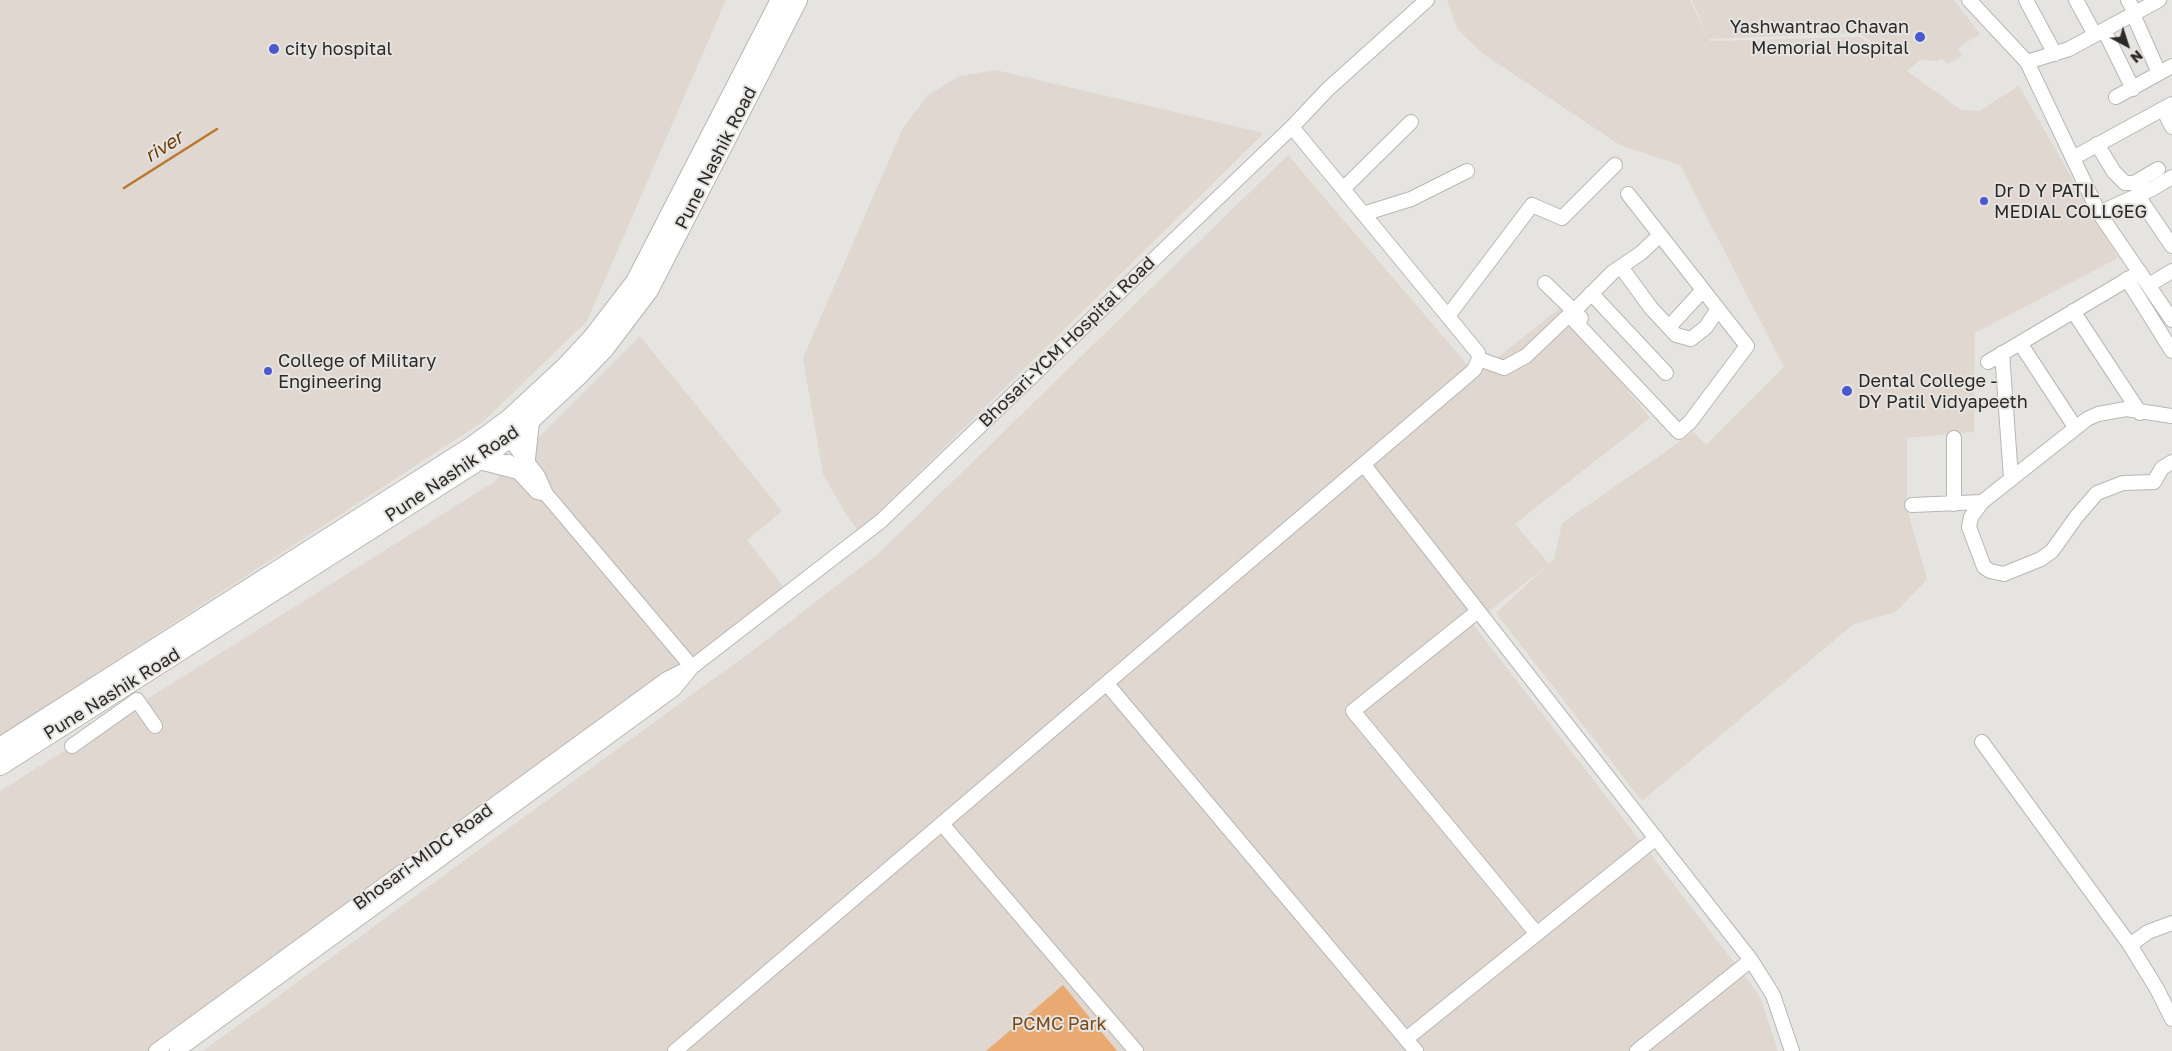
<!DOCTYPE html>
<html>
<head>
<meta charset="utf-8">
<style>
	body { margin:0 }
	#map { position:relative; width:2172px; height:1051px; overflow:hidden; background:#e6e4e1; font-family:"Golos Text",sans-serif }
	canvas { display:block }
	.north { position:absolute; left:2102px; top:20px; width:50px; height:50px; -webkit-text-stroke:4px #e6e4e1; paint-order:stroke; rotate:140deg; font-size:14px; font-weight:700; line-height:20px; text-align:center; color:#2b2a29 }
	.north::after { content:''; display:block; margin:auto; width:18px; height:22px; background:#2b2a29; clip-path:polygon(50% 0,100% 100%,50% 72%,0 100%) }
</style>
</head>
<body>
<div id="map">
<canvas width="2172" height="1051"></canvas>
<div class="north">N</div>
</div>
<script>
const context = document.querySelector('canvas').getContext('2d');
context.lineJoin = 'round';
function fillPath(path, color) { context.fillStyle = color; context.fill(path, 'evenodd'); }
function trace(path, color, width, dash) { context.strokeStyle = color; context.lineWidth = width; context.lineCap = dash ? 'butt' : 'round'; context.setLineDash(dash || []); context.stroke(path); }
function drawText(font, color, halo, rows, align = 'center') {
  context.font = font + ' "Golos Text",sans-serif'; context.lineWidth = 4; context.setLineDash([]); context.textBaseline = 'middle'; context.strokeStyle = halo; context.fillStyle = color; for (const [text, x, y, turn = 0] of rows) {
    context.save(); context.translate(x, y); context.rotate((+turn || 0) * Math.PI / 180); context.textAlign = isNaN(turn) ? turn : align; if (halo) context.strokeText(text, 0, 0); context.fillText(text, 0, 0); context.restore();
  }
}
const built = new Path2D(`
	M 0,0 L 726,0 L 587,321 L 484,421 L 0,736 Z
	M 1447,0 L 1690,0 L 1709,39 L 1692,0 L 1954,0 L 1980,34 L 1958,48 L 1962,56 L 1955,60 L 1947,64 L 1942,58 L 1937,61 L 1920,60 L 1907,71 L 1961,110 L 1979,111 L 2019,86 L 2118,258 L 1975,333 L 1974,432 L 1907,438 L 1907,509 L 1927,579 L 1896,612 L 1854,624 L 1642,801 L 1496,613 L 1548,565 L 1473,624 L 1753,987 L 1761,999 L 1778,1051 L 203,1051 L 756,648 L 879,553 L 1288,155 L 1476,375 L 1561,307 L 1650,418 L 1515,524 L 1549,564 L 1554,560 L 1562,523 L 1694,432 L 1706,445 L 1784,367 L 1680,165 L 1620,145 L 1482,53 L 1458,30 ZM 1860,33 L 1897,63 L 1860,37 L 1710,41 L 1709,39 Z
	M 996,70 L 1264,133 L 859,531 L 846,515 L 823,474 L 803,358 L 903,128 L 928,95 L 960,76 Z
	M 640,336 L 782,511 L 747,540 L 786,590 L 467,818 L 153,1051 L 0,1051 L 0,791 L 494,482 Z`);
const green = new Path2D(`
	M 1063,985 L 1117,1051 L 986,1051 Z`);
const stream = new Path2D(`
	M 124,188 L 217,129`);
const minor = new Path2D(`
	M 1969,0 L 2027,62 L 2099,213 L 2172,320
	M 2026,0 L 2055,54
	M 2076,0 L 2095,35
	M 2128,0 L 2135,13
	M 2133,14 L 2159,73
	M 2104,30 L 2133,89
	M 2027,62 L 2069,49 L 2159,0
	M 2116,97 L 2172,66
	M 2163,109 L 2172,127
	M 2097,144 L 2114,172 L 2125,183 L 2134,183 L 2158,169
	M 2073,158 L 2172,104
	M 1343,189 L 1411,122
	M 2138,196 L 2172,246
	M 2099,213 L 2152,189 L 2172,177
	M 1363,214 L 1411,199 L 1467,171
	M 1621,267 L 1651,308 L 1676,335 L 1691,339 L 1706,327 L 1718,309
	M 2127,279 L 2172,351
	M 1545,283 L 1581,318
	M 2149,285 L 2172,271
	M 1591,293 L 1666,373
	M 1574,311 L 1613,272 L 1641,253 L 1660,235
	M 2073,311 L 2140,413
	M 1448,316 L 1532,205 L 1562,218 L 1615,165
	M 1669,327 L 1703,290
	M 2020,343 L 2075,427
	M 2002,353 L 2011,478
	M 1479,359 L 1504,368 L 1526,356 L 1569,315 L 1679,432 L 1690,422 L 1747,346 L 1628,194
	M 1988,362 L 2140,272
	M 2172,416 L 2126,409 L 2098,414 L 2087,419 L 1982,502 L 1971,517 L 1969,527 L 1984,567 L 1990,571 L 2004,574 L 2041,559 L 2052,551 L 2077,516 L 2097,493 L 2123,483 L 2154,482 L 2162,468 L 2172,462
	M 504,432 L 538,476 L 546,494 L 692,667
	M 509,462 L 537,492 L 546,494
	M 1364,465 L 1751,960 L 1773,995 L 1792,1051
	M 1954,504 L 1954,438
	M 1912,505 L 1982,502
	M 1478,611 L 1353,711 L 1537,934
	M 1107,684 L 1416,1051
	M 1982,742 L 2130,945 L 2157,989 L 2172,1019
	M 72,746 L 137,700 L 155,726
	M 942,824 L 1136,1051
	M 2130,945 L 2148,932 L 2172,923
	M 1406,1039 L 1656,838
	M 156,1051 L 667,679 L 687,669
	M 177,1051 L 674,689 L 692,667 L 881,521 L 1292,127 L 1328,89 L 1427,0
	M 675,1051 L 1474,370 L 1479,359 L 1478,353 L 1292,127
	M 1637,1051 L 1751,960`);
const highway = new Path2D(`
	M 480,459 L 515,468
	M 525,459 L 529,421
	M 0,748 L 472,447 L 510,419 L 566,367 L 593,338 L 636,282 L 781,0
	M 0,765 L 480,459 L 519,430 L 576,377 L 604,348 L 648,290 L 797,0`);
const markers = [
	[1920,37,6,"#4b59cf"],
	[274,49,6,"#4b59cf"],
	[1984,201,5,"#4b59cf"],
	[268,371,5,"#4b59cf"],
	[1847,391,6,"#4b59cf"]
];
const poiNames = [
	["Yashwantrao Chavan",1909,27,"right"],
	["Memorial Hospital",1909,48,"right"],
	["city hospital",285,49],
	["Dr D Y PATIL",1994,191],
	["MEDIAL COLLGEG",1994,212],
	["College of Military",278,361],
	["Engineering",278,382],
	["Dental College -",1858,381],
	["DY Patil Vidyapeeth",1858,402]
];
const streetNames = [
	["Pune Nashik Road",716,158,-63],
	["Bhosari-YCM Hospital Road",1067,342,-44],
	["Pune Nashik Road",452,474,-34],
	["Pune Nashik Road",112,694,-32],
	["Bhosari-MIDC Road",423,857,-36]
];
const parkNames = [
	["PCMC Park",1059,1024]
];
const waterNames = [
	["river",164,147,-32]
];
fillPath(built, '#e0d7d0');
fillPath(green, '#e8aa70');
trace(stream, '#ba7730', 2.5);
trace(minor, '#b9b6b4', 16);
trace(highway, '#b9b6b4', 22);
trace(minor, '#fff', 14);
trace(highway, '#fff', 20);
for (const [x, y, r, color] of markers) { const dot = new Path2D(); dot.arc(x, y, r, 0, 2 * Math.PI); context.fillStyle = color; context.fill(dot); trace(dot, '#e6e4e1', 2); }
drawText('18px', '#2b2a29', '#e6e4e1', poiNames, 'left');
drawText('18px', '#2b2a29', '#e6e4e1', streetNames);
drawText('18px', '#7a4b1a', '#e6e4e1', parkNames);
drawText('italic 19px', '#6d4009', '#e6e4e1', waterNames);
</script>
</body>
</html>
